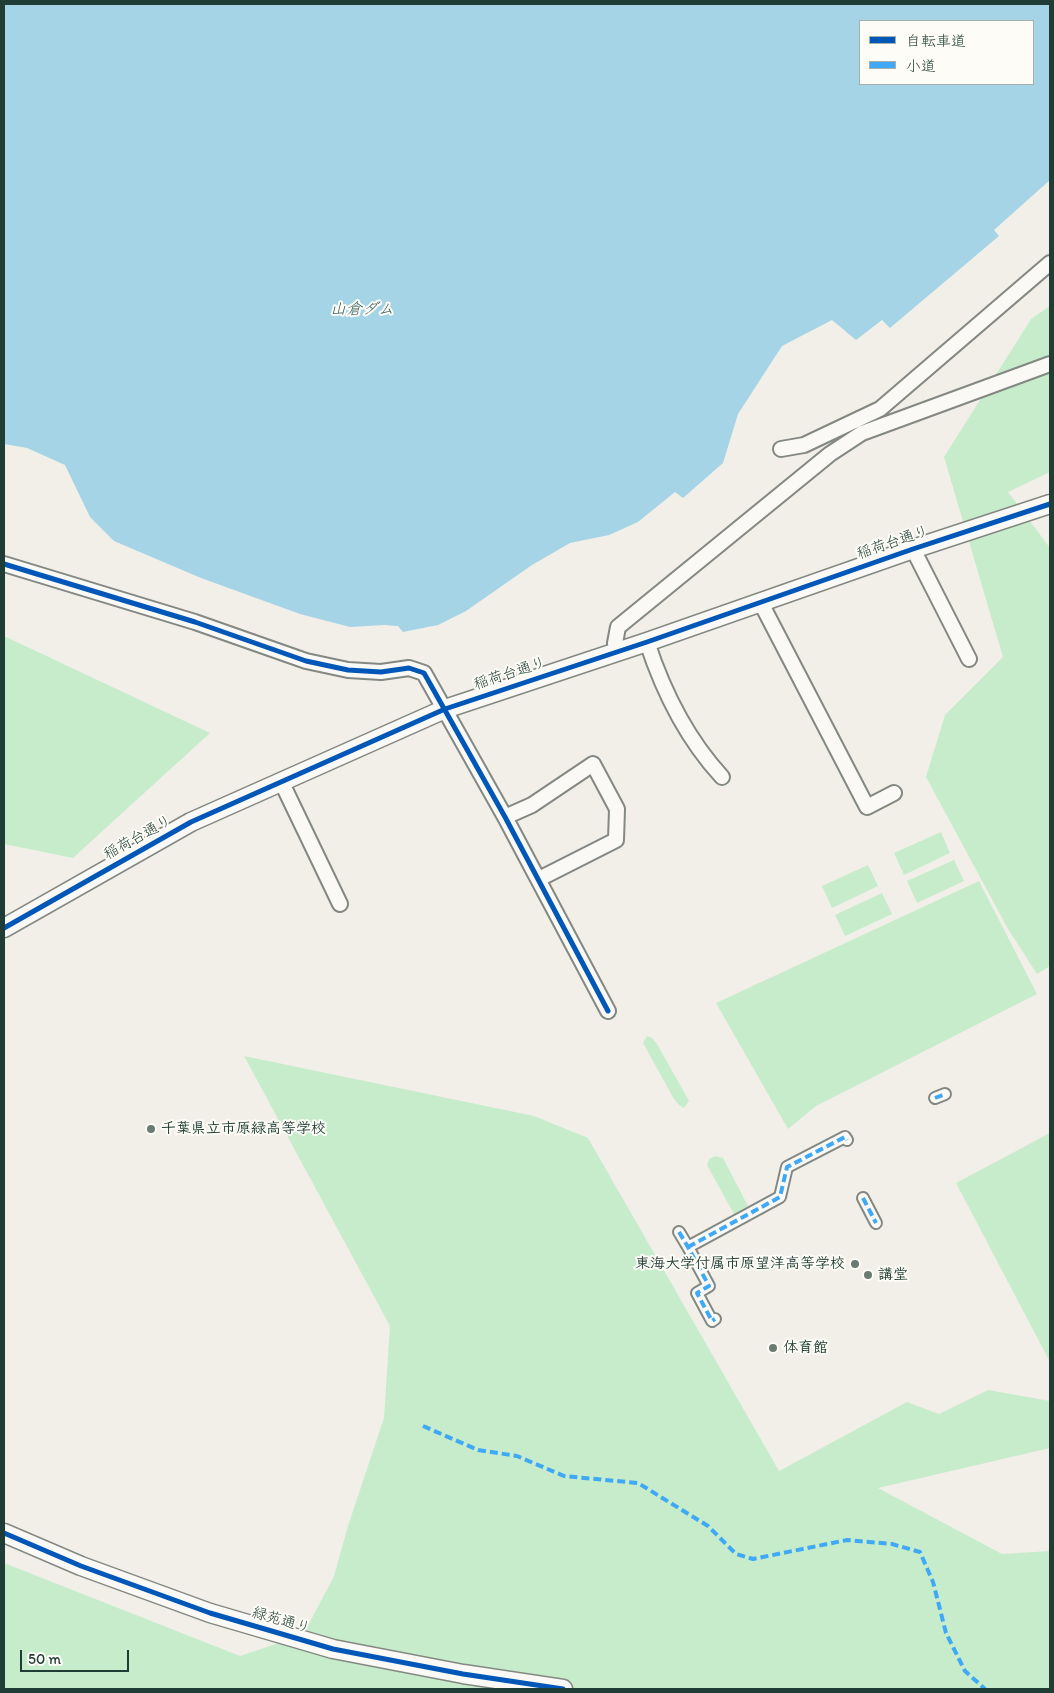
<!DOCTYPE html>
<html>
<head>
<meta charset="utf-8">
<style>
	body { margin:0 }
	#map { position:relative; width:1054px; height:1693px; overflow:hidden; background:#f2efe8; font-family:Itim,"Klee One",sans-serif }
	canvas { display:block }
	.frame { position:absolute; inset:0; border:5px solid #1f3d34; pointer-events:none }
	.legend { position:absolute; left:859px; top:20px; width:175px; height:65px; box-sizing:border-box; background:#fdfcf7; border:1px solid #a4b0a9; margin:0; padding:6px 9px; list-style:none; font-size:15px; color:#1f3d34 }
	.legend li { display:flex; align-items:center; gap:10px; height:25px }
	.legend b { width:25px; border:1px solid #a4b0a9 }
	.scale { position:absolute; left:20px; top:1650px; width:109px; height:22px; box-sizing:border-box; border:2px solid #1f3d34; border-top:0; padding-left:6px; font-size:15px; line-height:18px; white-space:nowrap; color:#1f3d34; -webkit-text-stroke:4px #fdfcf7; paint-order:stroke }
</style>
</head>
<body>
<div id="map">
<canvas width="1054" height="1693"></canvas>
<div class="frame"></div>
<ul class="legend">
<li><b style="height:6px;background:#0057b8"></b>自転車道</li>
<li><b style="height:6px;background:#3fa9f5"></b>小道</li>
</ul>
<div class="scale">50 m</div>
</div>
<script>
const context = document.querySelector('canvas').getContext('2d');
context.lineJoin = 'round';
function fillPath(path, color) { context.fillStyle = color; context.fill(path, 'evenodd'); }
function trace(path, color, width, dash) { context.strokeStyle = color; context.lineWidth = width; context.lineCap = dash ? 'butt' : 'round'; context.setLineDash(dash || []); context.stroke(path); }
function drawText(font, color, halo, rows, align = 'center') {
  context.font = font + ' Itim,"Klee One",sans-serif'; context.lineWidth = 4; context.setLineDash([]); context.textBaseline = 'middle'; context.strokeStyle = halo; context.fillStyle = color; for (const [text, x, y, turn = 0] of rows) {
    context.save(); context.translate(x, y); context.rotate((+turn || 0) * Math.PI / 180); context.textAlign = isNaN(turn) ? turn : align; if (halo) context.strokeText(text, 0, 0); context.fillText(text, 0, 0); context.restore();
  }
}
const green = new Path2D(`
	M 1050,306 L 1050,472 L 1008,492 L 1050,548 L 1050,966 L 1037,974 L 1008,929 L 926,777 L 945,715 L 1003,657 L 944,457 L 1031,319 Z
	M 4,636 L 210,733 L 73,858 L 4,844 Z
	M 941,832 L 950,853 L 904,875 L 894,853 Z
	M 954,860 L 964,881 L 917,903 L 907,881 Z
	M 868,865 L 878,886 L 832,908 L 822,886 Z
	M 979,881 L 1037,994 L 816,1106 L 788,1129 L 716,1003 Z
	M 882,893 L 892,914 L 845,936 L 835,915 Z
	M 647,1036 L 652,1038 L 657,1044 L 689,1101 L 684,1108 L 679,1105 L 674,1099 L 643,1043 Z
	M 244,1056 L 534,1116 L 588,1138 L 779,1471 L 907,1402 L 939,1414 L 988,1390 L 1050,1401 L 1050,1448 L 878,1488 L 1002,1554 L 1050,1551 L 1050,1689 L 4,1689 L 4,1563 L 240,1656 L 303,1635 L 334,1576 L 348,1526 L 384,1418 L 390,1326 Z
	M 1050,1133 L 1050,1362 L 956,1183 Z
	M 715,1156 L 723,1158 L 748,1206 L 734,1214 L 707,1165 L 709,1159 Z`);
const water = new Path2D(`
	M 4,4 L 1050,4 L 1050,180 L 994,230 L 999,236 L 890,328 L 882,320 L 856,340 L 832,320 L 782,346 L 738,414 L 723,463 L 683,498 L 675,492 L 638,522 L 609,535 L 570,543 L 532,565 L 466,611 L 438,625 L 403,632 L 398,626 L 384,625 L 350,627 L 300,614 L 201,578 L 114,541 L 90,517 L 65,465 L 27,448 L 4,444 ZM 860,21 L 1033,21 L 1033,84 L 860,84 Z`);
const pedestrian = new Path2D(`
	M 935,1098 L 945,1094
	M 863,1198 L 876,1223
	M 679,1232 L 688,1247 L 709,1286 L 697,1293 L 712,1321 L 715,1319
	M 688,1247 L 780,1197 L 787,1167 L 845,1137 L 847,1140`);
const minor = new Path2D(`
	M 781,449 L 804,445 L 880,409 L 1050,263
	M 913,549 L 969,659
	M 4,564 L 195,622 L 306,661 L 348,670 L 381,672 L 409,668 L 424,673 L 505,817 L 608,1011
	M 761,603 L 867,807 L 894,793
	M 647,642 C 663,691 687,739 722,777
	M 617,652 L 615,643 L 618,627 L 830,454 L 862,433 L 1050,364
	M 281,781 L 340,904
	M 505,817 L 532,805 L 593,764 L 617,809 L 616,840 L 539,879`);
const tertiary = new Path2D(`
	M 4,928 L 191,822 L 445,709 L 647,642 L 913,549 L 1050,504
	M 4,1533 L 81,1566 L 210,1613 L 333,1649 L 463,1674 L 563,1689`);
const quiet = new Path2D(`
	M 935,1098 L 945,1094
	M 863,1198 L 876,1223
	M 679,1232 L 688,1247 L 709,1286 L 697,1293 L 712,1321 L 715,1319
	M 688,1247 L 780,1197 L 787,1167 L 845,1137 L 847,1140
	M 423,1426 L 478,1450 L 517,1456 L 564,1476 L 638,1483 L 708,1526 L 736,1554 L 753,1559 L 847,1540 L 892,1544 L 920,1552 L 933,1582 L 946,1633 L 965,1671 L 985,1689`);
const cycleway = new Path2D(`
	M 4,564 L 195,622 L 306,661 L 348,670 L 381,672 L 409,668 L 424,673 L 505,817 L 608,1011
	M 4,928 L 191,822 L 445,709 L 647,642 L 913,549 L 1050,504
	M 4,1533 L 81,1566 L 210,1613 L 333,1649 L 463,1674 L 563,1689`);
const markers = [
	[151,1129,5,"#697b73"],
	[855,1264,5,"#697b73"],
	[868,1275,5,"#697b73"],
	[773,1348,5,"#697b73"]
];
const streetNames = [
	["稲荷台通り",893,543,-19],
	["稲荷台通り",510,674,-18],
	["稲荷台通り",138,838,-29],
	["緑苑通り",281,1621,16]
];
const poiNames = [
	["千葉県立市原緑高等学校",161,1129],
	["東海大学付属市原望洋高等学校",845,1264,"right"],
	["講堂",878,1275],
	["体育館",783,1348]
];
const waterNames = [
	["山倉ダム",362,310]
];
fillPath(green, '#c7eccb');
fillPath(water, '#a5d4e6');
trace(pedestrian, '#838883', 14);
trace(minor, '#838883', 18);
trace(tertiary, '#838883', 21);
trace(pedestrian, '#faf9f6', 10);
trace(minor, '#faf9f6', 14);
trace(tertiary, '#faf9f6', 18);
trace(quiet, '#3fa9f5', 4, [8, 4]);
trace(cycleway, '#0057b8', 5);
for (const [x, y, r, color] of markers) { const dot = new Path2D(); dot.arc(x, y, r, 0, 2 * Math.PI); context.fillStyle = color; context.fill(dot); trace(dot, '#fdfcf7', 2); }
drawText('15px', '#1f3d34', '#fdfcf7', streetNames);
drawText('bold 15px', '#1f3d34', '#fdfcf7', poiNames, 'left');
drawText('italic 16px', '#386060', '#fdfcf7', waterNames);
</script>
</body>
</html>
